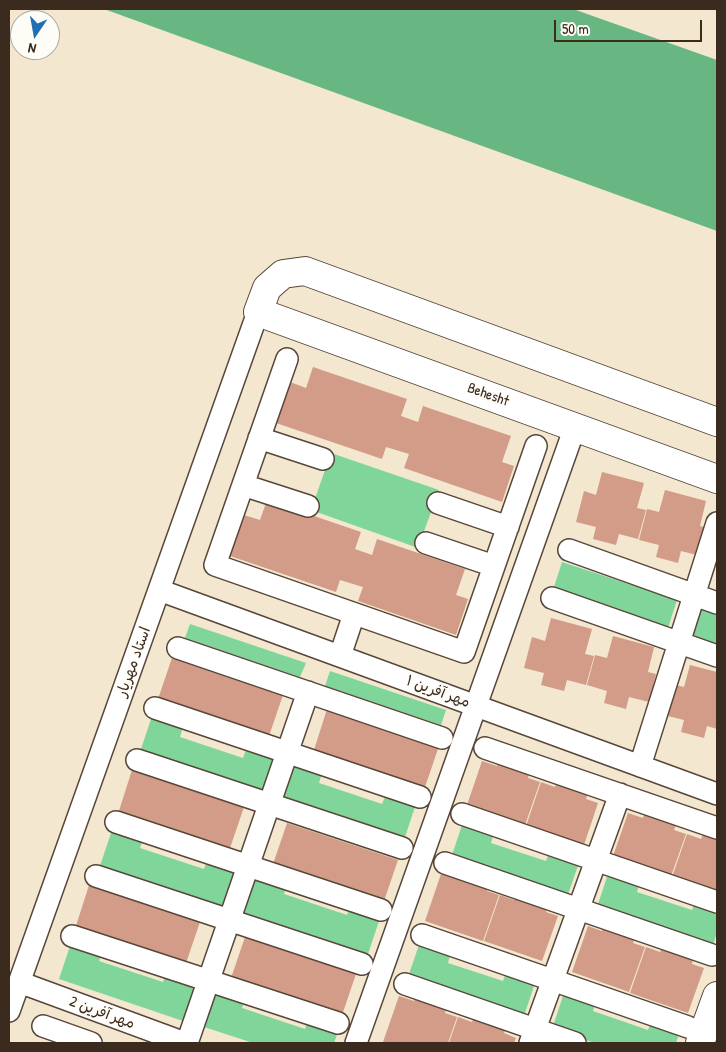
<!DOCTYPE html>
<html>
<head>
<meta charset="utf-8">
<style>
	body { margin:0 }
	#map { position:relative; width:726px; height:1052px; overflow:hidden; background:#f3e7cf; font-family:"Patrick Hand",sans-serif }
	canvas { display:block }
	.frame { position:absolute; inset:0; border:10px solid #3b2a1e; pointer-events:none }
	.north { position:absolute; left:10px; top:10px; width:50px; height:50px; box-sizing:border-box; background:#fdfcf7; border:1px solid #afa8a0; border-radius:50%; rotate:192deg; font-size:14px; font-weight:700; line-height:20px; text-align:center; color:#3b2a1e }
	.north::after { content:''; display:block; margin:auto; width:18px; height:22px; background:#1f6fb2; clip-path:polygon(50% 0,100% 100%,50% 72%,0 100%) }
	.scale { position:absolute; left:554px; top:20px; width:148px; height:22px; box-sizing:border-box; border:2px solid #3b2a1e; border-top:0; padding-left:6px; font-size:15px; line-height:18px; white-space:nowrap; color:#3b2a1e; -webkit-text-stroke:4px #fdfcf7; paint-order:stroke }
</style>
</head>
<body>
<div id="map">
<canvas width="726" height="1052"></canvas>
<div class="frame"></div>
<div class="north">N</div>
<div class="scale">50 m</div>
</div>
<script>
const context = document.querySelector('canvas').getContext('2d');
context.lineJoin = 'round';
function fillPath(path, color) { context.fillStyle = color; context.fill(path, 'evenodd'); }
function trace(path, color, width, dash) { context.strokeStyle = color; context.lineWidth = width; context.lineCap = dash ? 'butt' : 'round'; context.setLineDash(dash || []); context.stroke(path); }
function drawText(font, color, halo, rows, align = 'center') {
  context.font = font + ' "Patrick Hand","Playpen Sans Arabic",sans-serif'; context.lineWidth = 4.5; context.setLineDash([]); context.textBaseline = 'middle'; context.strokeStyle = halo; context.fillStyle = color; for (const [text, x, y, turn = 0] of rows) {
    context.save(); context.translate(x, y); context.rotate((+turn || 0) * Math.PI / 180); context.textAlign = isNaN(turn) ? turn : align; if (halo) context.strokeText(text, 0, 0); context.fillText(text, 0, 0); context.restore();
  }
}
const green = new Path2D(`
	M 331,453 L 439,490 L 418,548 L 311,510 Z
	M 562,562 L 677,600 L 668,628 L 553,590 Z
	M 699,609 L 717,615 L 717,646 L 689,637 Z
	M 190,624 L 306,663 L 300,677 L 185,638 Z
	M 330,671 L 446,710 L 441,725 L 325,686 Z
	M 152,716 L 183,727 L 180,737 L 243,758 L 247,747 L 277,758 L 264,796 L 139,755 Z
	M 291,762 L 322,773 L 319,783 L 382,804 L 386,794 L 416,804 L 403,843 L 278,801 Z
	M 463,822 L 494,833 L 491,843 L 546,861 L 550,851 L 580,860 L 566,900 L 450,861 Z
	M 113,827 L 144,837 L 140,848 L 204,869 L 208,858 L 238,868 L 225,907 L 100,866 Z
	M 609,871 L 640,881 L 637,892 L 692,910 L 696,899 L 717,906 L 717,932 L 712,949 L 596,910 Z
	M 256,873 L 287,884 L 284,894 L 347,915 L 351,905 L 381,915 L 368,954 L 243,912 Z
	M 72,940 L 103,950 L 99,961 L 163,982 L 167,972 L 197,981 L 183,1021 L 59,979 Z
	M 420,942 L 451,952 L 448,963 L 503,981 L 507,970 L 536,980 L 523,1019 L 407,980 Z
	M 214,987 L 245,998 L 242,1008 L 305,1029 L 308,1019 L 339,1029 L 334,1043 L 253,1043 L 201,1026 Z
	M 565,990 L 596,1001 L 593,1011 L 648,1030 L 652,1019 L 681,1028 L 676,1043 L 595,1043 L 552,1029 Z`);
const forest = new Path2D(`
	M 104,9 L 573,9 L 717,60 L 717,231 Z`);
const building = new Path2D(`
	M 313,367 L 407,399 L 401,416 L 418,422 L 423,406 L 511,436 L 502,462 L 514,466 L 502,502 L 404,468 L 409,454 L 386,447 L 382,459 L 276,423 L 290,382 L 306,388 Z
	M 602,472 L 644,483 L 637,508 L 646,510 L 638,539 L 619,534 L 616,545 L 593,539 L 596,527 L 576,522 L 584,491 L 596,495 Z
	M 665,490 L 706,501 L 700,526 L 708,528 L 701,556 L 681,551 L 678,563 L 656,557 L 659,545 L 639,540 L 647,509 L 659,512 Z
	M 267,500 L 361,532 L 355,549 L 372,555 L 377,539 L 465,569 L 456,595 L 468,599 L 456,635 L 358,601 L 363,587 L 340,580 L 336,592 L 230,556 L 244,515 L 260,520 Z
	M 551,618 L 592,629 L 585,654 L 594,656 L 586,685 L 567,680 L 564,691 L 541,685 L 544,673 L 524,668 L 532,637 L 545,641 Z
	M 613,636 L 654,647 L 648,672 L 656,674 L 649,702 L 629,697 L 626,709 L 604,703 L 607,691 L 587,685 L 595,655 L 607,658 Z
	M 173,655 L 284,692 L 268,739 L 157,702 Z
	M 690,665 L 717,672 L 717,729 L 707,726 L 704,738 L 681,732 L 684,720 L 664,715 L 672,684 L 684,687 Z
	M 328,706 L 440,743 L 424,790 L 313,753 Z
	M 499,760 L 530,771 L 528,778 L 540,782 L 524,828 L 466,808 L 482,761 L 497,766 Z
	M 132,770 L 244,807 L 228,854 L 117,817 Z
	M 557,781 L 589,791 L 586,799 L 598,803 L 583,848 L 525,829 L 541,782 L 555,787 Z
	M 645,811 L 677,822 L 674,830 L 686,834 L 670,879 L 612,859 L 628,813 L 643,818 Z
	M 287,823 L 398,860 L 382,907 L 271,870 Z
	M 704,832 L 717,837 L 717,896 L 671,880 L 687,834 L 701,839 Z
	M 458,873 L 489,884 L 487,891 L 499,895 L 483,941 L 425,921 L 441,874 L 456,879 Z
	M 90,882 L 201,919 L 185,966 L 75,929 Z
	M 517,894 L 548,905 L 546,912 L 558,916 L 542,961 L 484,941 L 500,895 L 514,900 Z
	M 604,924 L 636,935 L 633,943 L 645,947 L 629,992 L 572,972 L 588,926 L 602,931 Z
	M 245,937 L 356,974 L 340,1021 L 229,984 Z
	M 663,946 L 694,956 L 692,964 L 704,968 L 688,1013 L 630,993 L 646,947 L 660,952 Z
	M 416,994 L 447,1005 L 445,1013 L 457,1017 L 448,1043 L 383,1042 L 399,996 L 414,1001 Z
	M 475,1015 L 506,1026 L 504,1033 L 516,1038 L 514,1043 L 449,1043 L 458,1017 L 472,1022 Z`);
const street = new Path2D(`
	M 287,359 L 215,565 L 464,652 L 536,446
	M 259,438 L 323,459
	M 243,485 L 308,506
	M 438,503 L 508,527
	M 426,543 L 494,566
	M 569,550 L 717,603
	M 159,590 L 717,794
	M 552,598 L 717,656
	M 178,648 L 442,738
	M 340,656 L 354,614
	M 155,708 L 420,797
	M 485,748 L 717,828
	M 137,760 L 402,848
	M 640,766 L 717,523
	M 462,814 L 717,902
	M 116,822 L 381,910
	M 445,863 L 712,955
	M 96,876 L 362,964
	M 422,935 L 688,1027
	M 72,936 L 338,1023
	M 19,982 L 185,1043
	M 405,984 L 575,1043
	M 9,1011 L 258,312
	M 43,1026 L 91,1043
	M 187,1043 L 308,692
	M 356,1043 L 575,427
	M 530,1043 L 620,794`);
const secondary = new Path2D(`
	M 717,422 L 305,271 L 283,274 L 267,288 L 258,312 L 717,479
	M 700,1043 L 717,996`);
const streetNames = [
	["Behesht",488,395,20],
	["استاد مهریار",134,662,-70],
	["مهر آفرین ۱",438,692,20],
	["مهر آفرین 2",102,1013,20]
];
fillPath(green, '#80d69a');
fillPath(forest, '#68b782');
fillPath(building, '#d29c88');
trace(street, '#574639', 24);
trace(secondary, '#574639', 30);
trace(street, '#fff', 21);
trace(secondary, '#fff', 28);
drawText('15px', '#3b2a1e', '#fdfcf7', streetNames);
</script>
</body>
</html>
